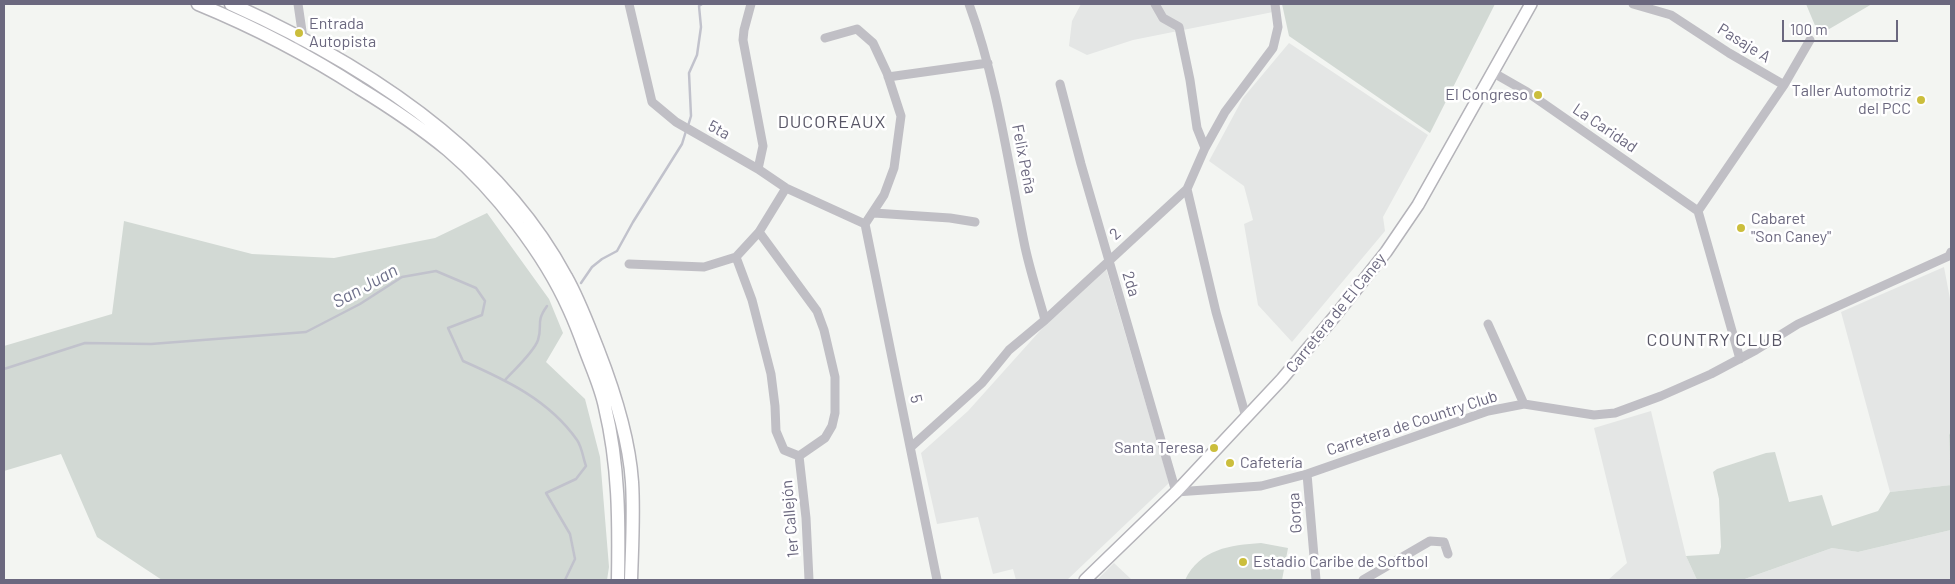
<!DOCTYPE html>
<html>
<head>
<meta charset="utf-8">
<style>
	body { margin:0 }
	#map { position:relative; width:1955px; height:584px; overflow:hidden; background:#f3f5f2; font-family:Barlow,sans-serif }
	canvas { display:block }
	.frame { position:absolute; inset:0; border:5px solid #6b687f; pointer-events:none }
	.scale { position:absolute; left:1782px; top:20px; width:116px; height:22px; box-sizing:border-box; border:2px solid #6b687f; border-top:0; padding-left:6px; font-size:15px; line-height:18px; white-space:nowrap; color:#6b687f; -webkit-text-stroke:4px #fff; paint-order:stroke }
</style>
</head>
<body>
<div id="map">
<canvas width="1955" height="584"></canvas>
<div class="frame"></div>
<div class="scale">100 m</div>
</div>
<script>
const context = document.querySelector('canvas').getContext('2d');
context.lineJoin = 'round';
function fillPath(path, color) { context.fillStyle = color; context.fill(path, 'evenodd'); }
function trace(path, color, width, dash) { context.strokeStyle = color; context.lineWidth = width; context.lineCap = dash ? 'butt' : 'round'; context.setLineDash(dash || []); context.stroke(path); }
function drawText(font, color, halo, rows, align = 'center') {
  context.font = font + ' Barlow,sans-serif'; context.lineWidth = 5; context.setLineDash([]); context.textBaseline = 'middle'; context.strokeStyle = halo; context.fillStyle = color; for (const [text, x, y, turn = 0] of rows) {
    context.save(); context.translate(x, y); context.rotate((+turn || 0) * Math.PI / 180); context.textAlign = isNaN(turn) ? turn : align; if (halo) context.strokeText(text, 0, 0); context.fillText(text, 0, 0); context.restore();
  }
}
const built = new Path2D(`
	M 1081,4 L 1271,4 L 1273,12 L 1133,40 L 1087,55 L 1069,46 L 1072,21 Z
	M 1289,43 L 1428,135 L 1383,217 L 1385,231 L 1292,342 L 1258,305 L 1244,224 L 1253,220 L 1244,186 L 1209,161 L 1243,98 Z
	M 1944,267 L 1951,304 L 1951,430 L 1949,435 L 1951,485 L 1890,492 L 1841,312 Z
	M 1106,268 L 1169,483 L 1067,580 L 1016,580 L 1013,569 L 993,574 L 978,517 L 937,524 L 921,453 L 968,411 L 1047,323 Z
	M 1651,411 L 1686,556 L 1697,580 L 1608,580 L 1627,563 L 1594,428 Z
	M 1951,530 L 1951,580 L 1742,580 L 1832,548 L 1858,552 Z
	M 1114,563 L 1132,580 L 1097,580 Z`);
const green = new Path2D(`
	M 1282,4 L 1495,4 L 1430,133 L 1289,36 Z
	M 1806,4 L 1872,4 L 1819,35 Z
	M 487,213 L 549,299 L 563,333 L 546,362 L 585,399 L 600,457 L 609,567 L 607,580 L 162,580 L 97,537 L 61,454 L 4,471 L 4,346 L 112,314 L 124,221 L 252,254 L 334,258 L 435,238 Z
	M 1951,430 L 1951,530 L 1858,552 L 1832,548 L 1742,580 L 1697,580 L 1686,556 L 1719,554 L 1721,547 L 1719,499 L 1713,472 L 1717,469 L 1766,453 L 1775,452 L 1789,502 L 1822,495 L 1832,526 L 1878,511 L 1890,492 L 1951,485 L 1949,435 Z
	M 1261,543 L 1288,548 L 1282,580 L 1185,580 C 1200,549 1230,545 1261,543 Z`);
const stream = new Path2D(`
	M 688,126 L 691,116 L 689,73 L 697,55 L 701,27 L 699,6 L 702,4
	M 581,283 L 592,267 L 602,259 L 617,251 L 633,222 L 682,144 L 686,131
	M 4,369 L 85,343 L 151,344 L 306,332 L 360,304 L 402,277 L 436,271 L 476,288 L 485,301 L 482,315 L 448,328 L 463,361 C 506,380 549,400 577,440 C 582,447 583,458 586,466 L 576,479 L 546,493 L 570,534 L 575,559 L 565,580
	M 505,380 C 514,370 534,352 538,340 C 543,324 535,323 547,306`);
const minor = new Path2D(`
	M 298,4 L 303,38 L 299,41
	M 629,4 L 652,102 L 676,122 L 758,169 L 786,188 L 865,224
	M 751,4 L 744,30 L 743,40 L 763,146 L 758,169
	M 969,4 C 997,81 1008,162 1024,242 C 1029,268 1038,294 1045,320
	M 1155,4 L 1163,18 L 1179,27 L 1190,80 L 1197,128 L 1205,148
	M 1633,4 L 1671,15 L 1729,53 L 1784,85
	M 825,38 L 857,29 L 873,43 L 887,73 L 901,116 L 894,168 L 884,195 L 865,224
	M 1492,72 L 1527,92 L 1698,211 L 1740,359
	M 888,77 L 988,63
	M 1060,84 L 1081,164 L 1176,492 L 1261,486 L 1307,474 L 1488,411 L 1524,404 L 1594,415 L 1615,413 L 1661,396 L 1711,374 L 1756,350 L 1798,324 L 1949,256 L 1951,252
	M 1187,189 L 1216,312 L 1246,417
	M 1698,211 L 1784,85 L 1810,40
	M 874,213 L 950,218 L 975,222
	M 865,224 L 937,580
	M 759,232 L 817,311 L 824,330 L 835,377 L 835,413 L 832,426 L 825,438 L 799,456
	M 736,257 L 752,300 L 771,374 L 775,406 L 776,431 L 784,450 L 799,456
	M 629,264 L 704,267 L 736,257 L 759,232 L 786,188
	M 1488,324 L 1524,404
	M 911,447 L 982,383 L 1009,350 L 1045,320 L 1187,189 L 1205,148 L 1225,112 L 1273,48 L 1278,27 L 1275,4
	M 799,456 L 806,518 L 809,580
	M 1307,474 L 1316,580
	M 1363,580 L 1430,541 L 1444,542 L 1448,554`);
const major = new Path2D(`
	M 1085,580 L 1176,492 L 1282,379 L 1335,316 L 1386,252 L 1418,205 L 1531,4`);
const highway = new Path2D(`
	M 198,4 C 254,27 308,55 359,88 C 390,107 420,127 448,150 C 495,190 544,253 569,309 C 575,322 580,335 585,349 C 592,368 601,387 605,407 C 619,466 619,520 618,580
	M 231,4 C 360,62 497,148 566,277 C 579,300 588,325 598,350 C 614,391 629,437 632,482 C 634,514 632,547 631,580`);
const markers = [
	[299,33,5,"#cbbe3c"],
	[1538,95,5,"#cbbe3c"],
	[1921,100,5,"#cbbe3c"],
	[1741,228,5,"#cbbe3c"],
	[1214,448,5,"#cbbe3c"],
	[1230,463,5,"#cbbe3c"],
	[1243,562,5,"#cbbe3c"]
];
const poiNames = [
	["Entrada",309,24],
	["Autopista",309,42],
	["Taller Automotriz",1911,91,"right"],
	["del PCC",1911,109,"right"],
	["El Congreso",1528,95,"right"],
	["Cabaret",1751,219],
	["\"Son Caney\"",1751,237],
	["Santa Teresa",1204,448,"right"],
	["Cafetería",1240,463],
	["Estadio Caribe de Softbol",1253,562]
];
const streetNames = [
	["Pasaje A",1744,43,32],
	["La Caridad",1605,128,34],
	["5ta",719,130,29],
	["Felix Peña",1024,159,79],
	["2",1115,234,-42],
	["2da",1131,284,74],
	["Carretera de El Caney",1336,313,-51],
	["5",916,399,78],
	["Carretera de Country Club",1412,423,-18],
	["Gorga",1295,513,-94],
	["1er Callejón",790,519,-95]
];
const neighbourhoodNames = [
	["DUCOREAUX",832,122],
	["COUNTRY CLUB",1715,340]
];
const waterNames = [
	["San Juan",365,286,-29]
];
fillPath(built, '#e4e6e5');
fillPath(green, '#d2d9d4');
trace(stream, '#c1c2cc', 2.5);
trace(major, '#b4b3b9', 14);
trace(highway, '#b5b4ba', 15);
trace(minor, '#c0bfc5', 9);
trace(major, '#fff', 11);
trace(highway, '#fff', 12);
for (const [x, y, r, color] of markers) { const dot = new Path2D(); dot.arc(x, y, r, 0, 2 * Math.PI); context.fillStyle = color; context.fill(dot); trace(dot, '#fff', 2); }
drawText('16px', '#6b687f', '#fff', poiNames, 'left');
drawText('16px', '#6b687f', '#fff', streetNames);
context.letterSpacing = '1px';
drawText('18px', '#575565', '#fff', neighbourhoodNames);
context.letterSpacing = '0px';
drawText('italic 18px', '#6e708a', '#fff', waterNames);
</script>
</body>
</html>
